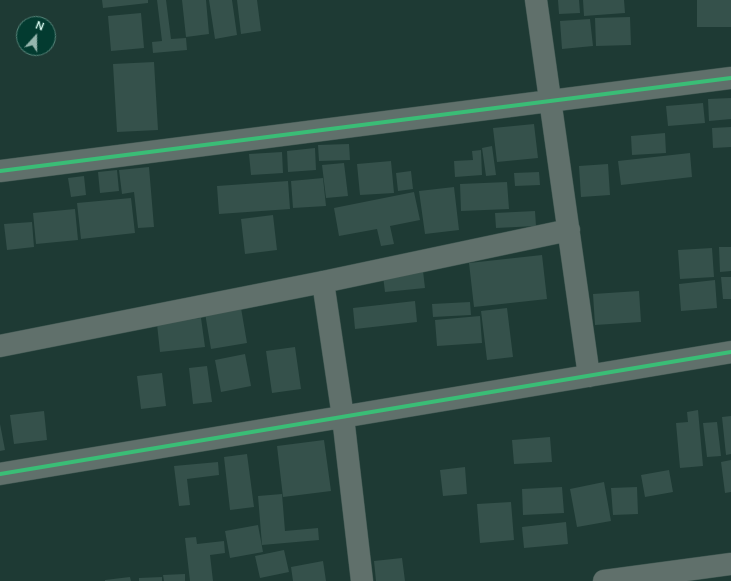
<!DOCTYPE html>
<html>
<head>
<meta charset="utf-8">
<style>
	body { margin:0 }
	#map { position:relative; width:731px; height:581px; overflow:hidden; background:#1e3a34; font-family:Manrope,sans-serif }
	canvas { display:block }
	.north { position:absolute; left:16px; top:16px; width:40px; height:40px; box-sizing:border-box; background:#033b30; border:1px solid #58877c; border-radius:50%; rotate:21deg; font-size:11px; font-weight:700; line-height:16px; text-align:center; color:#d8f9ef }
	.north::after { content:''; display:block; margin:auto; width:14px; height:18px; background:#97b6ae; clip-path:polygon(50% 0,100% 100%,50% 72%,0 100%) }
</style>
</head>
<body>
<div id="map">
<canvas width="731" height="581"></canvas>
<div class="north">N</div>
</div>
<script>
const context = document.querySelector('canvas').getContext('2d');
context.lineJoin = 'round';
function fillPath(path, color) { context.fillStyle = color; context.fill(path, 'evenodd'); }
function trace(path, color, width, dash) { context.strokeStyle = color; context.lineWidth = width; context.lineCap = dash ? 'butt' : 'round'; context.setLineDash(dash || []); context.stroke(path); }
const building = new Path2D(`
	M 102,0 L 148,0 L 148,3 L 103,8 Z
	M 157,0 L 166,0 L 171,39 L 186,38 L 187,50 L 153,53 L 152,42 L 162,41 Z
	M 182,0 L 206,0 L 209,34 L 186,37 Z
	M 209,0 L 232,0 L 237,35 L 215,39 Z
	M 237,0 L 257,0 L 261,31 L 241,34 Z
	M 558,0 L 579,0 L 580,13 L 559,14 Z
	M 583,0 L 624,0 L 625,13 L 584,16 Z
	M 697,0 L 731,0 L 731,27 L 697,27 Z
	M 141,13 L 144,48 L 111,51 L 108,16 Z
	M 630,17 L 631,45 L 596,46 L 595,18 Z
	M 590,19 L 593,46 L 562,49 L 560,21 Z
	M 154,62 L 158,130 L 117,132 L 113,64 Z
	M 731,98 L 731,119 L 709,121 L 708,99 Z
	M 703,103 L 705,123 L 668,126 L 666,106 Z
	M 534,124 L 538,158 L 497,162 L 493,128 Z
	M 731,127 L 731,147 L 713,148 L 712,128 Z
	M 665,133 L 666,153 L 632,155 L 631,136 Z
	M 349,144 L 350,160 L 319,161 L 318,145 Z
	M 492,146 L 496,175 L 486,176 L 482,148 Z
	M 315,148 L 316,170 L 288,172 L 287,151 Z
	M 481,150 L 482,175 L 455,177 L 454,161 L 473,160 L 472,151 Z
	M 282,152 L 283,173 L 251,175 L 249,154 Z
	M 690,153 L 692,177 L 621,185 L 618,161 Z
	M 391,161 L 394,193 L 360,195 L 357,164 Z
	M 344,163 L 348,196 L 326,198 L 322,165 Z
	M 608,164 L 610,195 L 581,197 L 579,166 Z
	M 149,167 L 154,227 L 138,228 L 134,192 L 122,194 L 119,170 Z
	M 117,170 L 119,191 L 100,193 L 98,172 Z
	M 411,171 L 413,189 L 398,191 L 396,173 Z
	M 539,172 L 540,185 L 515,186 L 514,173 Z
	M 84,176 L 86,195 L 71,197 L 68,178 Z
	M 323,178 L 326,206 L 293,208 L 291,181 Z
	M 288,181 L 290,209 L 219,214 L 217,186 Z
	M 507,182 L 509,209 L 461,211 L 460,184 Z
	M 454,187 L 459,230 L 425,234 L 419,191 Z
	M 414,192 L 420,220 L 390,226 L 394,244 L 381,246 L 377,229 L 339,236 L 334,208 Z
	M 131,198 L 135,233 L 81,239 L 77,203 Z
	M 75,209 L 78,240 L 36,244 L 33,213 Z
	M 535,211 L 536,226 L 496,228 L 495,213 Z
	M 273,215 L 277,250 L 245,254 L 241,219 Z
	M 32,222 L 34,247 L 7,250 L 4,224 Z
	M 719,247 L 731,247 L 731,271 L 720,272 Z
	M 712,248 L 714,277 L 680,279 L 678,250 Z
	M 542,255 L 547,299 L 474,307 L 469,263 Z
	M 423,271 L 425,288 L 385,292 L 383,276 Z
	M 721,277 L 731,277 L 731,299 L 723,299 Z
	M 715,280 L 717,308 L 681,311 L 679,284 Z
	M 639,291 L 641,322 L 595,325 L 593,294 Z
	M 415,301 L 417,322 L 355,329 L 353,308 Z
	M 470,302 L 471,315 L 433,317 L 432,304 Z
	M 241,308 L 247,343 L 211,349 L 205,313 Z
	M 507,308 L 513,357 L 487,360 L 481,311 Z
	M 480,316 L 482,343 L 437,346 L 435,320 Z
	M 201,318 L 205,347 L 160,352 L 157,324 Z
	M 295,347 L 301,389 L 272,393 L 266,351 Z
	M 245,354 L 251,386 L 221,392 L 215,360 Z
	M 207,366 L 212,402 L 193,404 L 189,368 Z
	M 162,373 L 166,406 L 141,409 L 137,376 Z
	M 698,410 L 703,466 L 680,468 L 676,423 L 688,422 L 687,412 Z
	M 44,411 L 47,440 L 14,444 L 10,415 Z
	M 731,416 L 731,454 L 726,455 L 722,417 Z
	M 717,422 L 721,456 L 707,457 L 703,423 Z
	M 0,424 L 5,450 L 0,451 Z
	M 550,437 L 552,462 L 514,464 L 512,440 Z
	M 324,440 L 331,491 L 283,497 L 277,446 Z
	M 247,454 L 254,507 L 230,510 L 224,457 Z
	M 731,460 L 731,492 L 725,493 L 721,462 Z
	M 218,462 L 219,475 L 187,479 L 190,505 L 179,506 L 174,466 Z
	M 465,467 L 467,494 L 443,496 L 440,470 Z
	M 669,470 L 673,492 L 645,497 L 641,475 Z
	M 604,482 L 611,521 L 577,527 L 570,489 Z
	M 562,487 L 564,513 L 523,515 L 522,489 Z
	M 637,487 L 638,514 L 613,515 L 611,488 Z
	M 282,494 L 285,531 L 318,528 L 319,540 L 262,545 L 258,496 Z
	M 511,502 L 514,540 L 480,543 L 477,504 Z
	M 566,522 L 568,544 L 524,548 L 522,527 Z
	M 258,525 L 263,552 L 230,558 L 225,531 Z
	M 196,537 L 197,544 L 224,541 L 225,553 L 210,555 L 213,581 L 190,581 L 185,538 Z
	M 284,550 L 289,572 L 260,578 L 255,556 Z
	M 402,558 L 405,581 L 376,581 L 374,561 Z
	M 323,561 L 326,581 L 293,581 L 291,567 Z
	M 185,574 L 185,581 L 164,581 L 163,575 Z
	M 130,577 L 131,581 L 105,581 L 105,580 Z
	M 162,577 L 162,581 L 139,581 L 139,578 Z`);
const street = new Path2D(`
	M 536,0 L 589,376
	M 0,171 L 731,78
	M 323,282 L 343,417 L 362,581
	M 0,346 L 323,282 L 569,230
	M 0,474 L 731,352
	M 604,581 L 731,564`);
const cycleway = new Path2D(`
	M 0,171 L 731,78
	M 0,474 L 731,352`);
fillPath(building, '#35514b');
trace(street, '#3e5650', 23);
trace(street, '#60706b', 22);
trace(cycleway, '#3abd76', 4);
</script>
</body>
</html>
